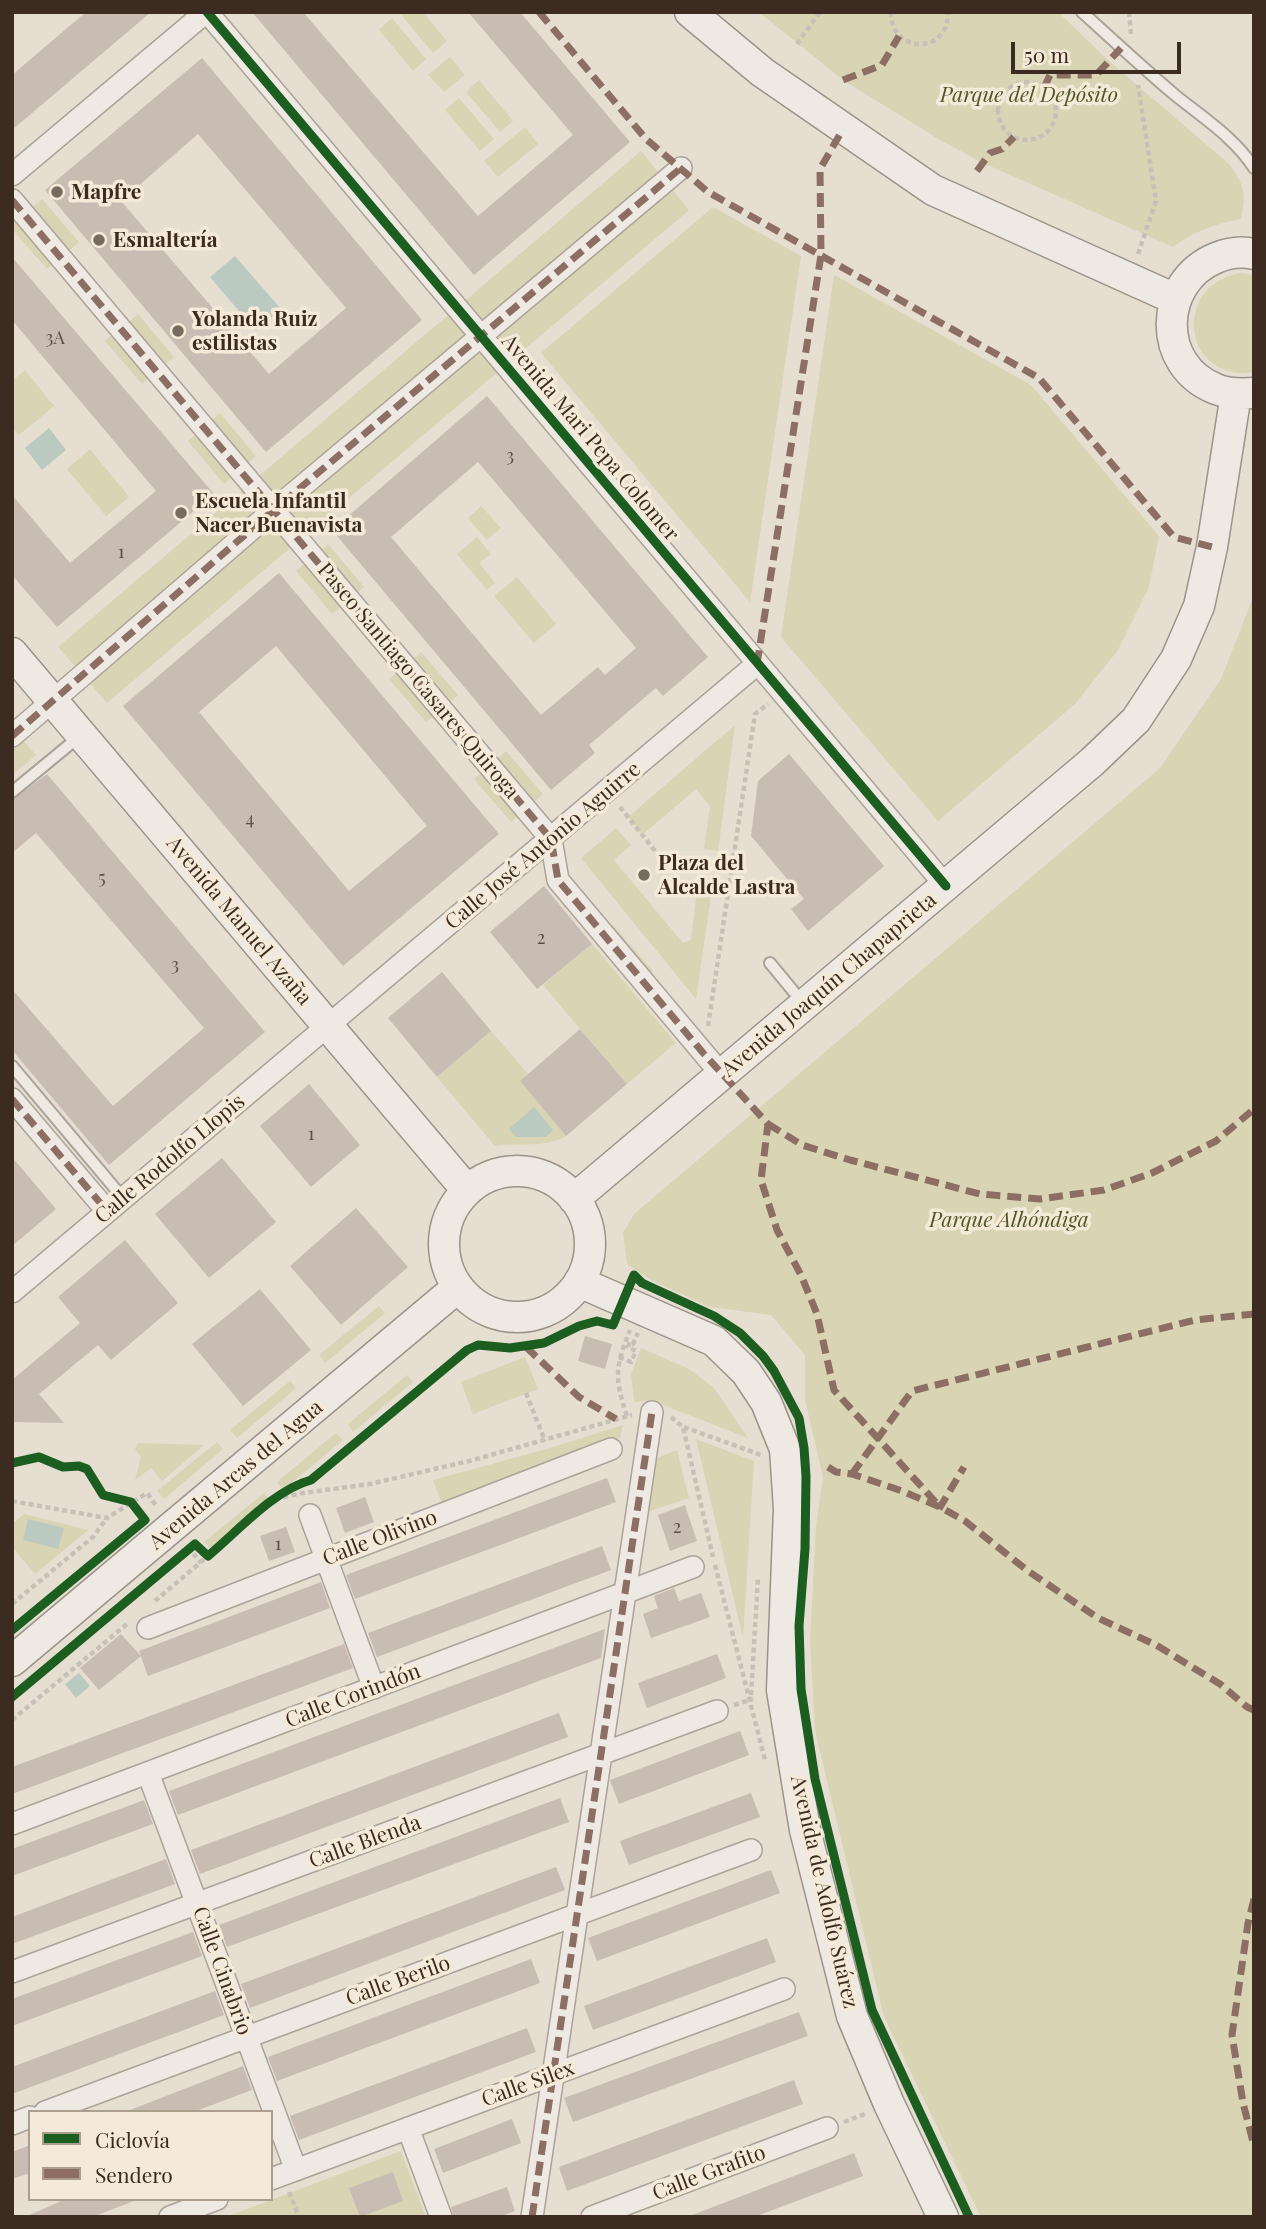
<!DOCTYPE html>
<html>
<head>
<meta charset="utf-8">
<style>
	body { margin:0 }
	#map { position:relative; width:1266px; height:2229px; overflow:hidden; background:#e6ded1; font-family:"Playfair Display",serif }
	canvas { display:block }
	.frame { position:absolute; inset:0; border:14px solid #3b2b21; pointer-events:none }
	.legend { position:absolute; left:28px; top:2110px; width:245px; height:91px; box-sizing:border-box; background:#f5ead8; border:2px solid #ab9e8f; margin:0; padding:9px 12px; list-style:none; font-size:21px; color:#3b2b21 }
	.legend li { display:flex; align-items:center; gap:14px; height:35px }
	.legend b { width:35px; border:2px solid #ab9e8f }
	.scale { position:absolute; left:1011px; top:42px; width:170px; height:32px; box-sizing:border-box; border:4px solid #3b2b21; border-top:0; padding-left:9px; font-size:21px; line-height:24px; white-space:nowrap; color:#3b2b21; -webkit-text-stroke:5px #f5ead8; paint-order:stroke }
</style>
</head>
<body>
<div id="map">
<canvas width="1266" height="2229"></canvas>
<div class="frame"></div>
<ul class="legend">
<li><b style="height:9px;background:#1b5e20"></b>Ciclovía</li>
<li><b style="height:9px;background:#8d6e63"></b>Sendero</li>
</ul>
<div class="scale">50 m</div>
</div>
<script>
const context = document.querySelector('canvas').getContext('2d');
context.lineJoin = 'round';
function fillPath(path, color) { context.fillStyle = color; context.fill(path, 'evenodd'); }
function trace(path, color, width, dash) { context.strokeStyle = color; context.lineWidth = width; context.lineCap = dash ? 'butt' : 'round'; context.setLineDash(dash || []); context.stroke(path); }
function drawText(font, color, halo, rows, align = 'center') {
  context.font = font + ' "Playfair Display",serif'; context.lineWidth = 7; context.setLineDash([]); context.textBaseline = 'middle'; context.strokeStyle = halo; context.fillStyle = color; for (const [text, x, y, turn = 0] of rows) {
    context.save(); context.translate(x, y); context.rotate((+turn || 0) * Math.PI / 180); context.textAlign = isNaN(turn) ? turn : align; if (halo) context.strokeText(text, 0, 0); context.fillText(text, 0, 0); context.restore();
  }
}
const green = new Path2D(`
	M 399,12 L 423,12 L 447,41 L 433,53 Z
	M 759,12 L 1058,12 L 1109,61 L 1229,164 C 1244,185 1247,193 1241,219 C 1215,224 1194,231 1173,247 L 983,163 L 940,140 L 843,80 Z
	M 392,18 L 426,59 L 413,71 L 379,30 Z
	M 450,57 L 465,75 L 444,92 L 428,75 Z
	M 479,80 L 513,121 L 500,132 L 466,92 Z
	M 459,98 L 494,139 L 480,151 L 445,110 Z
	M 525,127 L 538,144 L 498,177 L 484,161 Z
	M 641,151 L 689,210 L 107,703 L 58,647 Z
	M 42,199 L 79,242 L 47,269 L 12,229 L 12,224 Z
	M 713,207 L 801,256 L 750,602 L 541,353 Z
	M 1240,273 L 1254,275 L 1254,372 C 1185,383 1169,287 1240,273 Z
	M 834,275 L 1031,385 L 1159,536 L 1149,587 L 1118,650 L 1075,704 L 938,821 L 781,637 Z
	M 138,314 L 174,357 L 142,384 L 105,341 Z
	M 25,370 L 54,406 L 19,435 L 12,428 L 12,381 Z
	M 220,413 L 256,456 L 224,484 L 188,441 Z
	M 90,449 L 129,497 L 106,516 L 67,469 Z
	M 481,506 L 501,528 L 487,540 L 468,518 Z
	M 477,537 L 491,554 L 479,563 L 495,583 L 487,590 L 457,554 Z
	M 328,544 L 364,587 L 332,614 L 296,571 Z
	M 517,577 L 556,624 L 534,643 L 494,596 Z
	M 1254,595 L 1254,2217 L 981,2217 L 884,2017 L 815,1731 L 810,1641 L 816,1526 L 823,1477 L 805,1400 L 805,1355 L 771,1315 L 710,1307 L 651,1280 L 627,1264 L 623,1233 L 634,1214 L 1160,768 L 1221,679 Z
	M 421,652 L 458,695 L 426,722 L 389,679 Z
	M 735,725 L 718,851 L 704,849 L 710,806 L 696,789 L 642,835 L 628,817 Z
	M 12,727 L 36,755 L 12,775 Z
	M 506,751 L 543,794 L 511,822 L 474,779 Z
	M 616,828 L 631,845 L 614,860 L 683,943 L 691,940 L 698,881 L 713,882 L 696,999 L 581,858 Z
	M 613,925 L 653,971 L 643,980 L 603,933 Z
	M 592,944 L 676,1043 L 627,1084 L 543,985 Z
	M 491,1031 L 528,1074 L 520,1081 L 566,1136 C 543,1149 520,1142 495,1146 L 437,1077 Z
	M 379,1306 L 385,1313 L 325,1363 L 319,1355 Z
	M 641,1348 L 689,1369 L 714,1388 L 748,1438 L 650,1400 L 634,1402 L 631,1374 Z
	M 525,1357 L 538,1389 L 473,1414 L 461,1382 Z
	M 407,1375 L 413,1382 L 353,1432 L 348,1424 Z
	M 290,1381 L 296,1388 L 237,1438 L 230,1430 Z
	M 623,1425 L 620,1438 L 443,1507 L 433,1480 L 547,1449 Z
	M 336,1433 L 343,1440 L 283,1490 L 277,1482 Z
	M 696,1439 L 754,1461 L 743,1638 Z
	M 217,1442 L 223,1449 L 164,1499 L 157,1491 Z
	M 138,1443 L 204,1445 L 162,1481 L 151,1468 L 135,1480 L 141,1457 L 135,1449 Z
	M 677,1450 L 689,1498 L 647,1512 L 655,1459 Z
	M 264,1493 L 270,1500 L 211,1549 L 204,1542 Z
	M 24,1514 L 88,1530 L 35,1574 L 12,1547 L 12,1524 Z
	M 401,2151 L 426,2217 L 226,2217 Z`);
const water = new Path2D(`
	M 235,256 L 281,309 L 256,331 L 210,277 Z
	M 49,428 L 66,450 L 42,470 L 25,448 Z
	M 534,1107 L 553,1130 L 546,1137 L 516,1137 L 509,1129 Z
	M 28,1519 L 64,1528 L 58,1549 L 23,1540 Z
	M 79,1673 L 90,1686 L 76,1698 L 65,1684 Z`);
const building = new Path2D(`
	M 86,12 L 151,12 L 12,130 L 12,75 Z
	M 252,12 L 303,12 L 478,216 L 573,135 L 468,12 L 520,12 L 630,142 L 474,275 Z
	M 202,58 L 422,320 L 266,452 L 45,190 ZM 198,134 L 346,308 L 269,374 L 121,201 Z
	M 12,257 L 214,494 L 57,627 L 12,575 L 12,495 L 70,563 L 156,491 L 12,320 Z
	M 487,396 L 708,657 L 663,696 L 656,688 L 589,745 L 595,753 L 551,790 L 332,530 ZM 478,462 L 636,648 L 605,675 L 598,667 L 541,715 L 391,537 Z
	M 279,573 L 499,834 L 343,966 L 123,706 ZM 276,646 L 427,826 L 349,891 L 199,712 Z
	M 789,754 L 884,866 L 808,931 L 791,909 L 804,899 L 751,836 L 758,781 Z
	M 47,774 L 265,1032 L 109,1165 L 12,1050 L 12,989 L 113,1106 L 204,1028 L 36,833 L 12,853 L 12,800 Z
	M 544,886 L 592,944 L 537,989 L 490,932 Z
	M 442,972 L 491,1031 L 437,1077 L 388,1018 Z
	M 580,1029 L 627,1084 L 566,1136 L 520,1081 Z
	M 309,1084 L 360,1145 L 311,1187 L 260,1126 Z
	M 12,1157 L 56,1209 L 12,1246 Z
	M 222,1158 L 276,1222 L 209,1278 L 155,1214 Z
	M 356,1208 L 408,1267 L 341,1325 L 290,1266 Z
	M 125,1240 L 178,1303 L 111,1360 L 98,1345 L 39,1394 L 64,1423 L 12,1422 L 12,1380 L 80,1323 L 58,1297 Z
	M 260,1289 L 311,1350 L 243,1406 L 192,1344 Z
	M 585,1336 L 612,1344 L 605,1369 L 578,1361 Z
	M 607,1478 L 616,1502 L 355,1599 L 346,1575 Z
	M 365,1497 L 374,1522 L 345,1533 L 336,1508 Z
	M 685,1505 L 697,1541 L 670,1551 L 658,1515 Z
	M 286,1527 L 295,1552 L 269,1561 L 260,1536 Z
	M 602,1546 L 611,1570 L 377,1657 L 368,1633 Z
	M 321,1582 L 330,1608 L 148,1676 L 139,1651 Z
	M 674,1588 L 679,1601 L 701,1593 L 710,1617 L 651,1638 L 643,1614 L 658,1608 L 654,1596 Z
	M 605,1629 L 601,1658 L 178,1815 L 169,1791 Z
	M 121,1634 L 141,1656 L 99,1690 L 80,1668 Z
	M 344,1644 L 353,1668 L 12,1794 L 12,1767 Z
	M 717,1654 L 726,1678 L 647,1708 L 638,1683 Z
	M 559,1713 L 568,1737 L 200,1874 L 191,1850 Z
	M 740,1731 L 749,1755 L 619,1804 L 610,1780 Z
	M 751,1793 L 760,1817 L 629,1865 L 620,1841 Z
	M 560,1798 L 569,1822 L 227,1947 L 219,1925 Z
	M 144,1800 L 153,1824 L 12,1876 L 12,1849 Z
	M 166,1859 L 175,1884 L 12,1944 L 12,1917 Z
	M 556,1867 L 565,1890 L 250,2008 L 241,1984 Z
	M 771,1870 L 780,1893 L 597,1961 L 588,1938 Z
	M 193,1932 L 202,1956 L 12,2026 L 12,1999 Z
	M 767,1938 L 776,1962 L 593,2030 L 584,2006 Z
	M 531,1959 L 540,1983 L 277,2081 L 268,2057 Z
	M 215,1991 L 224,2015 L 12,2094 L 12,2067 Z
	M 799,2012 L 808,2036 L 573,2122 L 564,2098 Z
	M 527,2028 L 536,2052 L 299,2140 L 290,2116 Z
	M 243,2066 L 252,2090 L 193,2112 L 125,2112 Z
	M 794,2080 L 803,2104 L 567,2191 L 559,2167 Z
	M 512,2119 L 521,2143 L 443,2173 L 434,2149 Z
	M 30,2145 L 30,2173 L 12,2179 L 12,2152 Z
	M 854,2153 L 863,2176 L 754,2217 L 687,2217 Z
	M 393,2172 L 403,2201 L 360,2217 L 349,2188 Z
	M 507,2187 L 515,2211 L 499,2217 L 454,2217 L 451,2207 Z
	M 66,2199 L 134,2199 L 134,2201 L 92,2217 L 25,2217 Z`);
const path = new Path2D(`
	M 891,12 C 891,55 949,55 948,12
	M 1129,12 L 1131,35
	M 797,44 L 820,12
	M998 111a29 29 0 1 1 58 0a29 29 0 1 1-58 0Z
	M 1138,254 L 1156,201 L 1138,85
	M 620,807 L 664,862 L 732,869
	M 708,1026 L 755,714 L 768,704
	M 619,1357 L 631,1362 L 636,1351 L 628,1347 L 630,1342 L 633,1344 L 638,1333
	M 526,1393 L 545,1441
	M 627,1416 C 614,1377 615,1368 630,1330
	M 671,1417 L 683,1427 L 713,1557
	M 684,1427 L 761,1455
	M 275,1499 L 303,1493 L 370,1484 L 473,1460 L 632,1415
	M 12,1501 L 107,1518 L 147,1493 L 157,1507
	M 188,1547 L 201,1563
	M 715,1565 L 765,1760
	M 155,1601 L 208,1556
	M 12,1604 L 93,1537 L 107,1518
	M 751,1695 L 758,1578
	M 734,1705 L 753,1699
	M 12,1720 L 127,1624
	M 844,2122 L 865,2114
	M 289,2192 L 299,2217`);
const lane = new Path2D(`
	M 1082,12 C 1113,40 1143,68 1175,95 C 1202,117 1235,138 1254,168
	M 12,792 L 80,736
	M 770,963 L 803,1003
	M 12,1066 L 123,1198`);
const street = new Path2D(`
	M 207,12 L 946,886
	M 12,175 L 206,12
	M 12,200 L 551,839 L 558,880 L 722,1075
	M 12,736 L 275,509 L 681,168
	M 12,1099 L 107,1211
	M 12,1292 L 757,664
	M 310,1515 L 374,1688
	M 148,1628 L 611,1449
	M 148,1773 L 296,2170
	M 12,1824 L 693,1567
	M 12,1972 L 717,1711
	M 45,2112 L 751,1850
	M 12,2124 L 30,2117
	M 408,2128 L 441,2217
	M 271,2179 L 784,1989
	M 170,2217 L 217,2199
	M 532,2217 L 652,1412
	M 592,2217 L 827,2128`);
const secondary = new Path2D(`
	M 690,12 L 762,72 L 933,190 L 1175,299
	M 1254,254 C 1241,251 1228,253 1216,258 C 1158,282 1156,366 1216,389 C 1228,394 1241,394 1254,393
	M 12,653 L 466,1189
	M444 1244a73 73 0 1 1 146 0a73 73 0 1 1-146 0Z
	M 574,1199 L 1092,762 L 1136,720 L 1176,659 L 1199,606 L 1212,547 L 1236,394
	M 579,1282 L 714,1341 L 746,1372 L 766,1402 L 785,1449 L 789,1509 L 782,1690 L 805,1830 L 852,2016 L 889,2104 L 943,2217
	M 12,1661 L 458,1287`);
const quiet = new Path2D(`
	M 539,12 L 646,139 L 708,192 L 1039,378 L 1174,537 L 1212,547
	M 843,80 L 882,65 L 899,36
	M 1044,88 L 1050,75 L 1096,75 L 1121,48
	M 977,171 L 990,153 L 1002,149 L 1014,137
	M 12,200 L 551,839 L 558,880 L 704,1054 L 768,1124 L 761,1180 L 777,1230 L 801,1275 L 817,1314 L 834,1390 L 940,1507
	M 757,664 L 821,255 L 820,169 L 843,129
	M 12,736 L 275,509 L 681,168
	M 12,1099 L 107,1211
	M 768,1124 L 802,1145 L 850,1160 L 980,1194 L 1040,1199 L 1104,1190 L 1152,1173 L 1216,1141 L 1254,1109
	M 526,1347 L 579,1397 L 616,1419
	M 828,1467 L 836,1472 L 852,1474 L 902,1491 L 940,1507 L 965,1521 L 1028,1571 L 1098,1618 L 1156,1645 L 1220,1684 L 1247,1707 L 1254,1710
	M 852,1474 L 912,1391 L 1195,1320 L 1254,1314
	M 939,1509 L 964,1467
	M 1254,1899 L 1248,1923 L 1232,2035 L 1243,2103 L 1254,2146
	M 532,2217 L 652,1412`);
const cycleway = new Path2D(`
	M 207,12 L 946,886
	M 12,1463 L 39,1457 L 63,1467 L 79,1466 L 87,1469 L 103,1495 L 131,1502 L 145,1520 L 12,1630
	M 12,1697 L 195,1544 L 208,1556 C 238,1531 274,1490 311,1480 L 467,1350 L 478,1345 L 510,1348 L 544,1343 L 579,1326 L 597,1321 L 613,1325 L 634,1275 L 642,1283 L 714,1316 L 740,1333 L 763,1356 L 774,1371 L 799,1418 L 804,1448 L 806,1476 L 805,1549 L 799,1626 L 801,1689 L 815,1779 L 872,2010 L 969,2217`);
const markers = [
	[57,192,7,"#776a5f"],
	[99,240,7,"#776a5f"],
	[178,331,7,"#776a5f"],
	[181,513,7,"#776a5f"],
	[644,875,7,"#776a5f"]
];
const numberNames = [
	["3A",55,338],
	["3",510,456],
	["1",121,552],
	["4",250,819],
	["5",102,878],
	["2",541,938],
	["3",175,965],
	["1",311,1134],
	["2",677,1527],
	["1",278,1544]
];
const parkNames = [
	["Parque del Depósito",1029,95],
	["Parque Alhóndiga",1009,1220]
];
const poiNames = [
	["Mapfre",71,192],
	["Esmaltería",113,240],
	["Yolanda Ruiz",192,319],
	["estilistas",192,343],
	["Escuela Infantil",195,501],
	["Nacer Buenavista",195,525],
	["Plaza del",658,863],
	["Alcalde Lastra",658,887]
];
const streetNames = [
	["Avenida Mari Pepa Colomer",590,438,50],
	["Paseo Santiago Casares Quiroga",418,681,50],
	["Calle José Antonio Aguirre",543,846,-40],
	["Avenida Manuel Azaña",239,921,50],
	["Avenida Joaquín Chapaprieta",829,985,-40],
	["Calle Rodolfo Llopis",170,1159,-40],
	["Avenida Arcas del Agua",236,1475,-40],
	["Calle Olivino",380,1538,-21],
	["Calle Corindón",353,1696,-21],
	["Calle Blenda",365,1842,-20],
	["Avenida de Adolfo Suárez",824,1892,77],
	["Calle Cinabrio",222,1971,70],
	["Calle Berilo",398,1981,-20],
	["Calle Silex",528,2084,-20],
	["Calle Grafito",709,2173,-21]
];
fillPath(green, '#d8d4b4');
fillPath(water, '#bbcac0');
fillPath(building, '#c9bcb2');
trace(lane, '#aba399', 14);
trace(street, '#aba399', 24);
trace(secondary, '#9b9389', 33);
trace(path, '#c7c0b9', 4.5, [5, 3.5]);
trace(lane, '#eee9e2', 10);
trace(street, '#eee9e2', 21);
trace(secondary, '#eee9e2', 30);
trace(quiet, '#8d6e63', 7, [14, 7]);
trace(cycleway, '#1b5e20', 9);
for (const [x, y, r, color] of markers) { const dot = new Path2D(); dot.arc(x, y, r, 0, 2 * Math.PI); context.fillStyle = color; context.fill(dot); trace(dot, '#f5ead8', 2.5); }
drawText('18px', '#5e4f45', null, numberNames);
drawText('italic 21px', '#505728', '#f5ead8', parkNames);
drawText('bold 21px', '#3b2b21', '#f5ead8', poiNames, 'left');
drawText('21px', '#3b2b21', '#f5ead8', streetNames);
</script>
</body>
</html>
